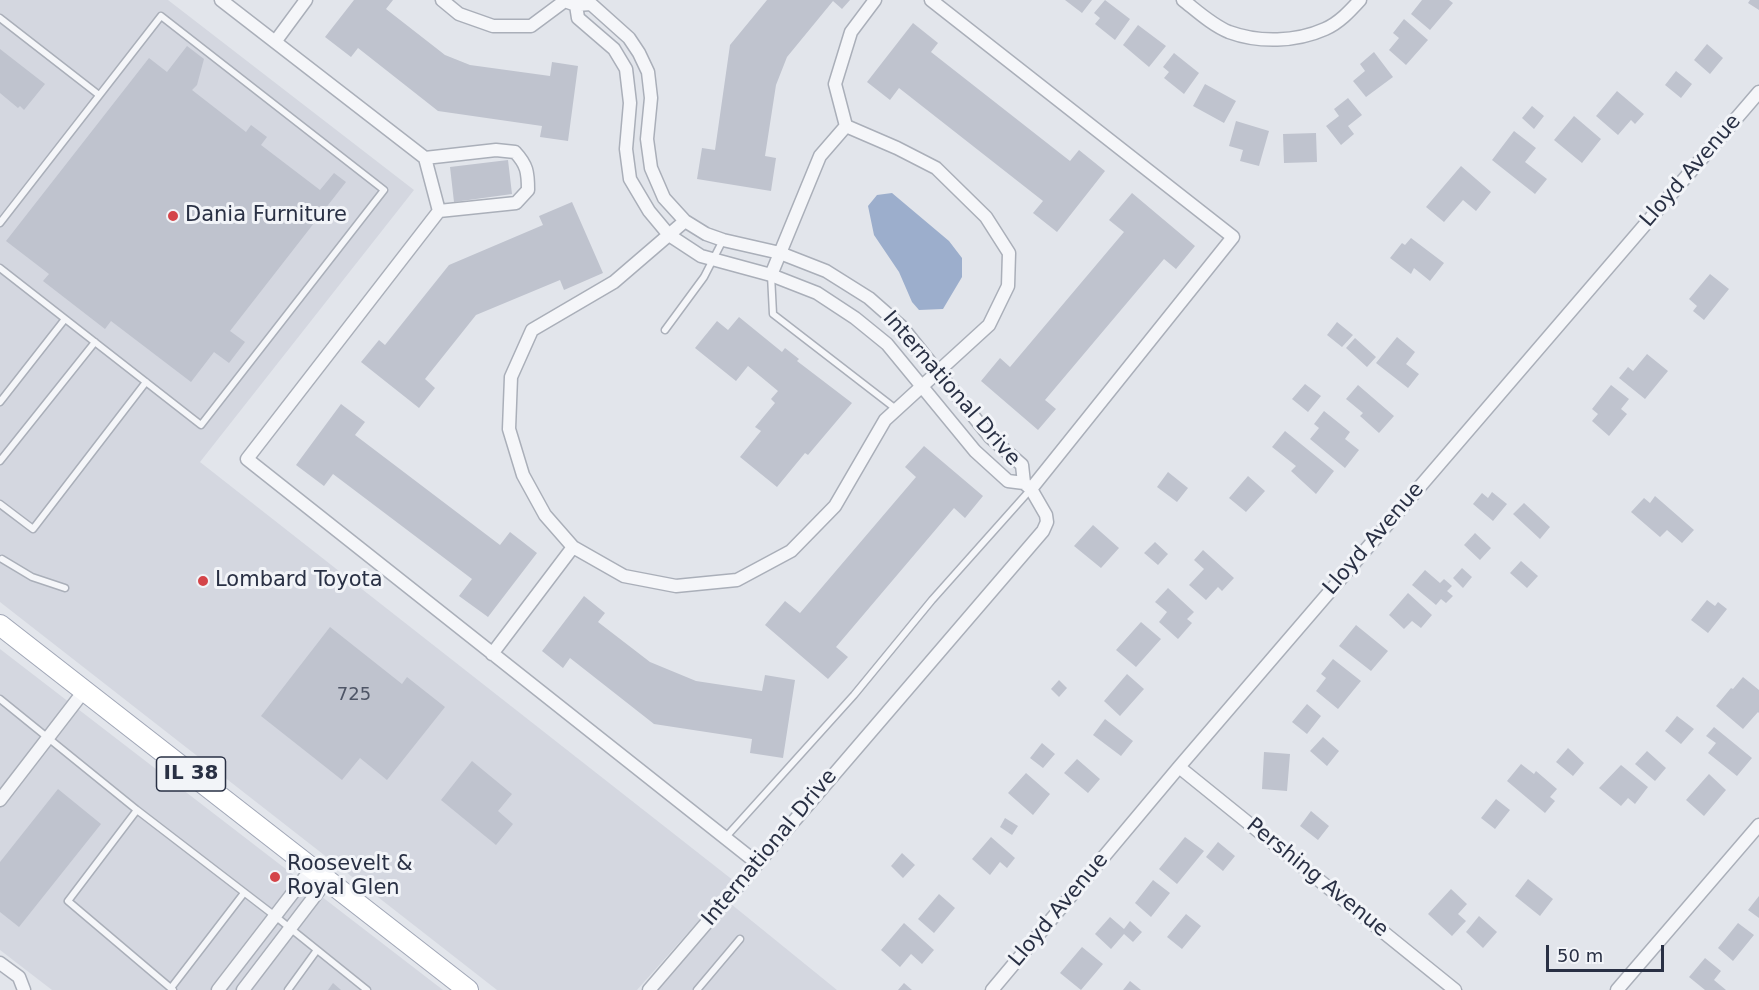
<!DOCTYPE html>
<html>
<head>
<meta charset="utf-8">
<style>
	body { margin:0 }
	#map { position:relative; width:1759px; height:990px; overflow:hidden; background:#e2e5eb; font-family:"DejaVu Sans",sans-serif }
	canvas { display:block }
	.scale { position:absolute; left:1546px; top:945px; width:118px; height:27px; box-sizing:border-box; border:3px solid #293044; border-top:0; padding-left:8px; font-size:18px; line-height:21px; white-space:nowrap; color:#293044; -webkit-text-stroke:4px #f2f4f8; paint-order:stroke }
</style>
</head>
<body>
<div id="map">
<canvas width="1759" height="990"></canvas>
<div class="scale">50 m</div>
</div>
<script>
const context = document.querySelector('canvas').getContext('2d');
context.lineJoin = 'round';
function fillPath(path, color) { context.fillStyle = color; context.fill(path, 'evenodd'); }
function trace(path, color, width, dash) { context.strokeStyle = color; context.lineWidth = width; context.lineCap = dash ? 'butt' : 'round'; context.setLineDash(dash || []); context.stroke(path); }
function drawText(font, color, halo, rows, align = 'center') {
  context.font = font + ' "DejaVu Sans",sans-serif'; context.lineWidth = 6; context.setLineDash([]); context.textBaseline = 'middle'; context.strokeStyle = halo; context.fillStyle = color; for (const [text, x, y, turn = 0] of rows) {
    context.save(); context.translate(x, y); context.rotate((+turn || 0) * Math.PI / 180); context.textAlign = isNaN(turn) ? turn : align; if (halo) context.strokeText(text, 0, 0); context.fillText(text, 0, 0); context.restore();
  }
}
const built = new Path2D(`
	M 0,0 L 168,0 L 414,190 L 200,462 L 734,881 L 637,990 L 497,990 L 0,602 Z
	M 0,649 L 443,990 L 52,990 L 0,950 Z
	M 731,904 L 837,990 L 657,990 Z`);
const water = new Path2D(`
	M 892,193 L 949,241 L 962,258 L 962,277 L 943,309 L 919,310 L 912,302 L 899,272 L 874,235 L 868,206 L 877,195 Z`);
const building = new Path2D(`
	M 354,0 L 393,0 L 386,9 L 445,55 L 470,65 L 550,76 L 552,62 L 578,66 L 568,141 L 540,137 L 542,126 L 438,111 L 358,48 L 351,57 L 325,37 Z
	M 767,0 L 850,0 L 842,9 L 833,1 L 787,57 L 776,85 L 765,156 L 776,158 L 771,191 L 697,179 L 702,148 L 715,150 L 730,45 Z
	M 1065,0 L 1092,0 L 1082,13 Z
	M 1105,0 L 1130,19 L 1115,40 L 1095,24 L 1100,18 L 1094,13 Z
	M 1422,0 L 1449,0 L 1453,3 L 1430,30 L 1411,14 Z
	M 1750,0 L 1759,0 L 1759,10 L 1748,3 Z
	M 1404,19 L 1428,40 L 1406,65 L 1389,50 L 1399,38 L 1393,33 Z
	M 913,23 L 938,43 L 931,52 L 1070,161 L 1079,150 L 1105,171 L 1057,232 L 1033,213 L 1043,201 L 899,88 L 890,100 L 867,82 Z
	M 1138,25 L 1166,46 L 1149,67 L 1123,45 Z
	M 1707,44 L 1723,58 L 1710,74 L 1694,60 Z
	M 187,46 L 204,59 L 197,85 L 192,90 L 246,132 L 251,125 L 267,137 L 261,145 L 320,190 L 334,173 L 346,182 L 230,331 L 245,342 L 229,363 L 214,352 L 191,382 L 111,321 L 105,329 L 43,281 L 49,274 L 6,241 L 149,58 L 167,72 Z
	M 0,49 L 45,84 L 24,110 L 20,106 L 18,108 L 0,93 Z
	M 1374,52 L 1393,77 L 1366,97 L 1353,81 L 1365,71 L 1360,64 Z
	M 1174,53 L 1199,73 L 1184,94 L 1164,78 L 1169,72 L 1163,67 Z
	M 1676,71 L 1692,84 L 1681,98 L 1665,85 Z
	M 1205,84 L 1236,101 L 1224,123 L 1193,106 Z
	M 1617,91 L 1644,114 L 1635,124 L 1631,120 L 1618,135 L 1596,116 Z
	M 1348,98 L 1362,115 L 1348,126 L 1354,134 L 1341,145 L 1326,126 L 1339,116 L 1334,109 Z
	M 1532,106 L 1544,116 L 1534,129 L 1522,118 Z
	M 1574,116 L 1601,139 L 1582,163 L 1554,140 Z
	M 1236,121 L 1269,131 L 1259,166 L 1240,161 L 1243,150 L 1229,146 Z
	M 1514,131 L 1536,148 L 1525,162 L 1547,179 L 1535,194 L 1492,160 Z
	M 1316,133 L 1317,162 L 1284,163 L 1283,134 Z
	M 508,160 L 512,194 L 454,202 L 450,167 Z
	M 1461,166 L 1491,192 L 1476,211 L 1463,200 L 1444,222 L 1426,207 Z
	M 1132,193 L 1195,246 L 1176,269 L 1164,259 L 1045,400 L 1056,409 L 1038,430 L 981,381 L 1000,358 L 1010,367 L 1124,232 L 1109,220 Z
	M 572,202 L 603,273 L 564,290 L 560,280 L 476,315 L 425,379 L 435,388 L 419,408 L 361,362 L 379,340 L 385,345 L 449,265 L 543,225 L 539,216 Z
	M 1411,238 L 1444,263 L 1430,281 L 1414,268 L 1411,274 L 1390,258 L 1402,243 L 1405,245 Z
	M 1710,274 L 1729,289 L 1704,320 L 1693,311 L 1697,306 L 1689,299 Z
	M 739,317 L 782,352 L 785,348 L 799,359 L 797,361 L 852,403 L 808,455 L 805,453 L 777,487 L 740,457 L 761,431 L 755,427 L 775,403 L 771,399 L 778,391 L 748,366 L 736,381 L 695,348 L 717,321 L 728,330 Z
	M 1337,322 L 1353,335 L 1342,347 L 1327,335 Z
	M 1397,337 L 1415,352 L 1406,364 L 1419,374 L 1408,388 L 1376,363 Z
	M 1355,338 L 1376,357 L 1367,367 L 1346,348 Z
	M 1647,354 L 1668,371 L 1645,399 L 1619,378 L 1628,367 L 1633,371 Z
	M 1305,384 L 1321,396 L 1308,412 L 1292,399 Z
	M 1358,385 L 1394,416 L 1379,433 L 1360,416 L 1363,413 L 1346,399 Z
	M 1611,385 L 1629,399 L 1621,409 L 1627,414 L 1609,436 L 1592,421 L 1598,414 L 1592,409 Z
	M 341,404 L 365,422 L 355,435 L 500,545 L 510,532 L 537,553 L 488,617 L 459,596 L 472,579 L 333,474 L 324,486 L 296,465 Z
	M 1324,411 L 1350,432 L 1345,439 L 1359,450 L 1345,468 L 1310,439 L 1319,428 L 1314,424 Z
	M 1285,431 L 1334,471 L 1316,494 L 1291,471 L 1296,466 L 1272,447 Z
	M 924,446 L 983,496 L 965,518 L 954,508 L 836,647 L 848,657 L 828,679 L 765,625 L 785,601 L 800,613 L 916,477 L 905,467 Z
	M 1168,472 L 1188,488 L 1177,502 L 1157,487 Z
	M 1248,476 L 1265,491 L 1246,512 L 1229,498 Z
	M 1492,492 L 1507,504 L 1493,521 L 1473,504 L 1482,493 L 1488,498 Z
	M 1655,496 L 1694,530 L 1682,543 L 1667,530 L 1660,537 L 1631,512 L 1644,498 L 1650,503 Z
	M 1524,503 L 1550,527 L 1540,539 L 1513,514 Z
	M 1093,525 L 1119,548 L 1101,568 L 1074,546 Z
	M 1475,533 L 1491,548 L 1480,560 L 1464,545 Z
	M 1155,542 L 1168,554 L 1158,565 L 1144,553 Z
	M 1203,550 L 1234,578 L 1222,591 L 1218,587 L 1206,600 L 1189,585 L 1204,569 L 1194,560 Z
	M 1521,561 L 1538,576 L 1527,588 L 1510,573 Z
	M 1462,568 L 1472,577 L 1463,588 L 1453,578 Z
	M 1425,570 L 1440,583 L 1444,579 L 1452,586 L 1447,591 L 1453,596 L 1446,603 L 1441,599 L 1436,605 L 1412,585 Z
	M 1168,588 L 1194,612 L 1187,619 L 1192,623 L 1178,639 L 1159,622 L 1167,612 L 1155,602 Z
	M 1408,593 L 1432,615 L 1421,628 L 1412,621 L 1404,629 L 1389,615 Z
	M 584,596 L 605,613 L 598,622 L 650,662 L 696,681 L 762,691 L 765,675 L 795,680 L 783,758 L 750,753 L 752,739 L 654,724 L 570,658 L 563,668 L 542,651 Z
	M 1707,600 L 1715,606 L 1718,602 L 1727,609 L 1708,633 L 1691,620 Z
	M 1141,622 L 1161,639 L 1136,667 L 1116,650 Z
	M 1356,625 L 1388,651 L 1371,671 L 1339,646 Z
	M 330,627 L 402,684 L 407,677 L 445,707 L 387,780 L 360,758 L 342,780 L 261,716 Z
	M 1333,659 L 1361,681 L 1338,709 L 1316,691 L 1326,678 L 1321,674 Z
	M 1127,674 L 1144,689 L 1120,716 L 1104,701 Z
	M 1743,677 L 1759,690 L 1759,713 L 1758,712 L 1743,729 L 1716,706 L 1731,688 L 1733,689 Z
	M 1059,680 L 1067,688 L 1059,697 L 1051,689 Z
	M 1307,704 L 1321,716 L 1307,734 L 1292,722 Z
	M 1677,716 L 1694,729 L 1681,744 L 1665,731 Z
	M 1105,719 L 1133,741 L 1121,756 L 1093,735 Z
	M 1714,727 L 1752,758 L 1737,776 L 1708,753 L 1716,743 L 1706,736 Z
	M 1323,737 L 1339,751 L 1327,766 L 1310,751 Z
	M 1042,743 L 1055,754 L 1043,768 L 1030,758 Z
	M 1568,748 L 1584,763 L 1573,776 L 1556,762 Z
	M 1647,751 L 1666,768 L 1655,781 L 1635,764 Z
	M 1264,752 L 1290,754 L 1287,791 L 1262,789 Z
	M 1077,759 L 1100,779 L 1088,793 L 1064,773 Z
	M 472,761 L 512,794 L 498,811 L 513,824 L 496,845 L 441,800 Z
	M 1521,764 L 1534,774 L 1536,771 L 1557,789 L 1550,797 L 1555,801 L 1545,813 L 1507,781 Z
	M 1621,765 L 1648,787 L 1635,804 L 1628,798 L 1621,806 L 1599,788 Z
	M 1026,773 L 1050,794 L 1033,815 L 1008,793 Z
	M 1709,774 L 1726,790 L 1704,816 L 1686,800 Z
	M 58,789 L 101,824 L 19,927 L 0,912 L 0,862 Z
	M 1496,799 L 1510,810 L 1495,829 L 1481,818 Z
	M 1311,811 L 1329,826 L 1318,840 L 1300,826 Z
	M 1005,818 L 1018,826 L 1012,835 L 1000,827 Z
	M 991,837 L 1015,858 L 1007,868 L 1000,862 L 990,875 L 972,859 Z
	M 1185,837 L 1204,851 L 1177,884 L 1159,869 Z
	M 1218,842 L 1235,856 L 1223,871 L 1206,857 Z
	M 902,853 L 915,865 L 903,878 L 891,866 Z
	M 1528,879 L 1553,899 L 1540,916 L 1515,896 Z
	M 1153,880 L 1170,893 L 1151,917 L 1135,903 Z
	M 1451,889 L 1467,904 L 1458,914 L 1466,921 L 1452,936 L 1428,914 Z
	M 939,894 L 955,908 L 934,933 L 918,919 Z
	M 1759,896 L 1759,918 L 1748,910 Z
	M 1186,914 L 1201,926 L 1182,949 L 1167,937 Z
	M 1479,916 L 1497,932 L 1483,948 L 1466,932 Z
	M 1110,917 L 1124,929 L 1130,921 L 1142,932 L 1133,942 L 1124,934 L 1111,949 L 1095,934 Z
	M 904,923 L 934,950 L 922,964 L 911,954 L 900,967 L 881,950 Z
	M 1738,923 L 1754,935 L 1733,961 L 1718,948 Z
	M 1082,947 L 1103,964 L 1081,990 L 1060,973 Z
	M 1705,958 L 1721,971 L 1714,980 L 1726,990 L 1705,990 L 1689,977 Z
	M 1130,981 L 1141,990 L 1123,990 Z
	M 333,983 L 341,990 L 328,990 Z
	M 904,983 L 912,990 L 898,990 Z`);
const service = new Path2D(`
	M 0,18 L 99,95
	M 0,223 L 161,16 L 384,190 L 201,425 L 0,268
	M 771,275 L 773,314 L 896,409
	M 665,330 L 704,277 L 723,240
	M 0,402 L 65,319
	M 0,461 L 95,342
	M 0,504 L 33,529 L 146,382
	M 2,559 L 32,577 L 65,588
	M 0,699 L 137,810 L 275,916 L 367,990
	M 137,810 L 68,901 L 173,990
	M 725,838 L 854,695 L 932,600 L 1031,489
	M 171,988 L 244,893
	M 288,990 L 317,950
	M 697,990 L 740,939`);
const minor = new Path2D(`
	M 221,0 L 425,158 L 439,211
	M 442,0 L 459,14 L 493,26 L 531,26 L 566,0
	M 931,0 L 1233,237 L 1031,489
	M 1183,0 C 1197,11 1212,25 1229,32 C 1259,43 1296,42 1325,29 C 1339,23 1350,11 1360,0
	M 565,1 L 576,5 L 591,4 L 629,38 L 639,53 L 648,72 L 651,98 L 647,139 L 651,168 L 664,198 L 685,221 L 706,234 L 723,240 L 780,253 L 826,271 L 869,298 L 902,327 L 990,437 L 1022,465 L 1024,483
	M 576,5 L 578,18 L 614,49 L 626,69 L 630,103 L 626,149 L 630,179 L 649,211 L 669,235 L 701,256 L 771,275 L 817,293 L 855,318 L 887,344 L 975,451 L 1008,481 L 1024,483 L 1031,489 L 1046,515 L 1047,522 L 1043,531 L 649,990
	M 275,42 L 306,0
	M 846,126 L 835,84 L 851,32 L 875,0
	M 425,158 L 496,150 L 515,152 C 527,165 528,172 528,190 L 516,203 L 439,211 L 247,459 L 757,863
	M 685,221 L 614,282 L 532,330 L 511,377 L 509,429 L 523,475 L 545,515 L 573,547 L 624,576 L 676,586 L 737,580 L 791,551 L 835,506 L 885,420 L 989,325 L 1008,286 L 1009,253 L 986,217 L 936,168 L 897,148 L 846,126
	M 771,275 L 820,156 L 846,126
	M 492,654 L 573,547
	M 1179,767 L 1455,990
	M 0,800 L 84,691
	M 0,963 L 19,977 L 24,990
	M 218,990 L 312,868
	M 243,990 L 327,880
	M 992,990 L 1179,767 L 1759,92
	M 1617,990 L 1759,825`);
const primary = new Path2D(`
	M 0,625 L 468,990`);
const markers = [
	[173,216,6,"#d44449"],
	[203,581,6,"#d44449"],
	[275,877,6,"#d44449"]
];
const numberNames = [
	["725",354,695]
];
const shields = [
	[191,774,69]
];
const shieldNames = [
	["IL 38",191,774]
];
const streetNames = [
	["Lloyd Avenue",1691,171,-49],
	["International Drive",951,389,49],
	["Lloyd Avenue",1374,539,-49],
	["International Drive",770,848,-50],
	["Pershing Avenue",1317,878,39],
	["Lloyd Avenue",1059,910,-50]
];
const poiNames = [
	["Dania Furniture",185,216],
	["Lombard Toyota",215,581],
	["Roosevelt &",287,865],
	["Royal Glen",287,889]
];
fillPath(built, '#d4d7e0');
fillPath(water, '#9caecc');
fillPath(building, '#bfc3ce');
trace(service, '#aaafb9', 9);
trace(minor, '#aaafb9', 15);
trace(primary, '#a1a7b7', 22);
trace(service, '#f5f6f9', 6);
trace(minor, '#f5f6f9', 12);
trace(primary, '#fff', 20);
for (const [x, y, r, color] of markers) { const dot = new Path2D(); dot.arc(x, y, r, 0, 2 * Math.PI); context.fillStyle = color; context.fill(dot); trace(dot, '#f2f4f8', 2); }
drawText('18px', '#4e5566', null, numberNames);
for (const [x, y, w] of shields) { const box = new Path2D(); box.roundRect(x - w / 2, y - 17, w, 34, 4.5); context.fillStyle = '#f2f4f8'; context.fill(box); trace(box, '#293044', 1.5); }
drawText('bold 20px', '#293044', null, shieldNames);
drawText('21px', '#293044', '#f2f4f8', streetNames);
drawText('21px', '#293044', '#f2f4f8', poiNames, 'left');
</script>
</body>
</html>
